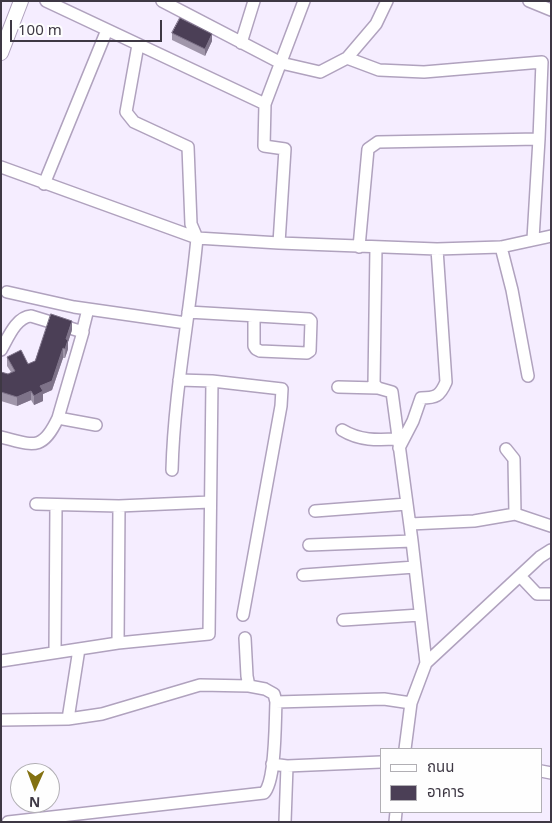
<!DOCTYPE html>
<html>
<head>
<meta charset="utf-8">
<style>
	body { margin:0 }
	#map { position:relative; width:552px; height:823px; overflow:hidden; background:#f5edff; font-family:"Noto Sans","Noto Sans Thai",sans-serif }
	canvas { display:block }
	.frame { position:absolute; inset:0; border:2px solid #3e3844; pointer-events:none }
	.legend { position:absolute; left:380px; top:748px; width:162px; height:65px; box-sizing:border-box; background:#fefefe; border:1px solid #b1afb4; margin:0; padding:6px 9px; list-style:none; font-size:15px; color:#3e3844 }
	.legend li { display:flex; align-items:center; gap:10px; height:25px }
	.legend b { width:25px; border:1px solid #b1afb4 }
	.north { position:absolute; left:10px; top:763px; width:50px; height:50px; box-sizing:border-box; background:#fefefe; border:1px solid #b1afb4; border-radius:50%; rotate:182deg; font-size:14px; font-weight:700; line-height:20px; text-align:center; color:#3e3844 }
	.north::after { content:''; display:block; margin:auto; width:18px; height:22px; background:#837111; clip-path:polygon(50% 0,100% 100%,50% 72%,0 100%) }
	.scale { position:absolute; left:10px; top:20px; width:152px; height:22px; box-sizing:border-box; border:2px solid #3e3844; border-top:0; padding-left:6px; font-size:15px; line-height:18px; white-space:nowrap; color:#3e3844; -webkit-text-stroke:4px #fefefe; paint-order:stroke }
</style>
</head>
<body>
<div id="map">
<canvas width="552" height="823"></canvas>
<div class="frame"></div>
<ul class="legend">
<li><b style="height:6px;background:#fff"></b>ถนน</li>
<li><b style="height:14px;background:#4b3f56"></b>อาคาร</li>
</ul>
<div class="north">N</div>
<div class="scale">100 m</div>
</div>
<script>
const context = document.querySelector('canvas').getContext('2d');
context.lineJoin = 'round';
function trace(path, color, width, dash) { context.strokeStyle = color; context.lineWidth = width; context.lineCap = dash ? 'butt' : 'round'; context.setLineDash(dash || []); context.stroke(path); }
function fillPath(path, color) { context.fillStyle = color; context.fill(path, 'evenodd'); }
const minor = new Path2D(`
	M 46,1 L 265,104
	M 162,1 L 281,63 L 320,72 L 347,58 L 376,24 L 387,1
	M 529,1 L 551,10
	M 241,43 L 254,1
	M 138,45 L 126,112 L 134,122 L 188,147 L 191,224 L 197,238 C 190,315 174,392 172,470
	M 347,58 L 379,70 L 424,72 L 542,62 L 539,139 L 533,239
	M 1,167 L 197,238 L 279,243 L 437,249 L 501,247 L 551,236
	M 44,184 L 107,30
	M 279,243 L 285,149 L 264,146 L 265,104 L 304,1
	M 359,247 L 368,149 L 378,142 L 539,139
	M 376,247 L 374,384 L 378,388 L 392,392 L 412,541 L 426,663
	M 501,247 L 512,290 L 528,376
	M 7,292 L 74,307 L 186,323
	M 188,312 L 309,319 L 311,321 L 310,351 L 307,353 L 260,351 L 256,349 L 254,346 L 254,316
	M 83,329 L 88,309
	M 1,350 C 8,338 16,317 31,316 L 83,332 L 58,418
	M 179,380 L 212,381 L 282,389 L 281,406 L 243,615
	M 338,387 L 378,388
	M 342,430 C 360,441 377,440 398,439
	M 1,437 C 33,445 42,452 58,418 L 96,425
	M 399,448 L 413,421 L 421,398 C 436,398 440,396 446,382 L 437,249
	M 506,449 L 514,459 L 515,514
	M 36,504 L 119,506 L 210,502
	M 315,511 L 407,504
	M 410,524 L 474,521 L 515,514 L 551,526
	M 309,545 L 412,541
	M 303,575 L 415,567
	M 520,576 L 537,594 L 551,594
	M 343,620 L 420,615
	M 245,638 L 247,676 L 249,686
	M 118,643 L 119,506
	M 55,652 L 56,505
	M 1,661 L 118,643 L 209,634 L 212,381
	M 276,702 L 384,699 L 411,703
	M 68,719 L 79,649
	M 1,720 L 68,719 L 102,714 L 200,685 L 249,686 L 265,689 L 274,694 L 276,702 C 275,721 276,781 264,793 L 8,822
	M 405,749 L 411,703 L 426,663 L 540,557 L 551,550
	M 272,764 L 287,766 L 381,762
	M 541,771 L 551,773
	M 285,822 L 287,766
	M 395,822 L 396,812`);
const major = new Path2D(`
	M 1,53 L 21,1`);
const wall = new Path2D(`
	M 172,33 L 212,41 L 205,56 L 172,40 Z
	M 72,330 L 68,342 L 68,349 L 65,358 L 63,358 L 52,390 L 43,394 L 43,401 L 34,405 L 31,400 L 17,406 L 1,401 L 1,372 L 8,374 L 11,372 L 7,366 L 7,357 L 28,364 L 35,361 Z`);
const shadedWall = new Path2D(`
	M 212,34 L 212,41 L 205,56 L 205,49 Z
	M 72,321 L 72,330 L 68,342 L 68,349 L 65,358 L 66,339 Z
	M 63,348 L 63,358 L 52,390 L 43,394 L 43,401 L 34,405 L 34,396 L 40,386 Z
	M 31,391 L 31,400 L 17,406 L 17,397 Z`);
const building = new Path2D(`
	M 180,18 L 212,34 L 205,49 L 172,33 Z
	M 51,314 L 72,321 L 66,339 L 68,340 L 65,349 L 63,348 L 52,381 L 40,386 L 43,391 L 34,396 L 31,391 L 17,397 L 1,392 L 1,372 L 8,374 L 15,371 L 7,357 L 21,350 L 28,364 L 35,361 Z`);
trace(minor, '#b0a2be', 14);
trace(major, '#b0a2be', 16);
trace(minor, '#fff', 11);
trace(major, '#fff', 14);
fillPath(wall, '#a096aa');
fillPath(shadedWall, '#7e7389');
fillPath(building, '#4b3f56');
trace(building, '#7e7389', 1);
</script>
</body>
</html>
